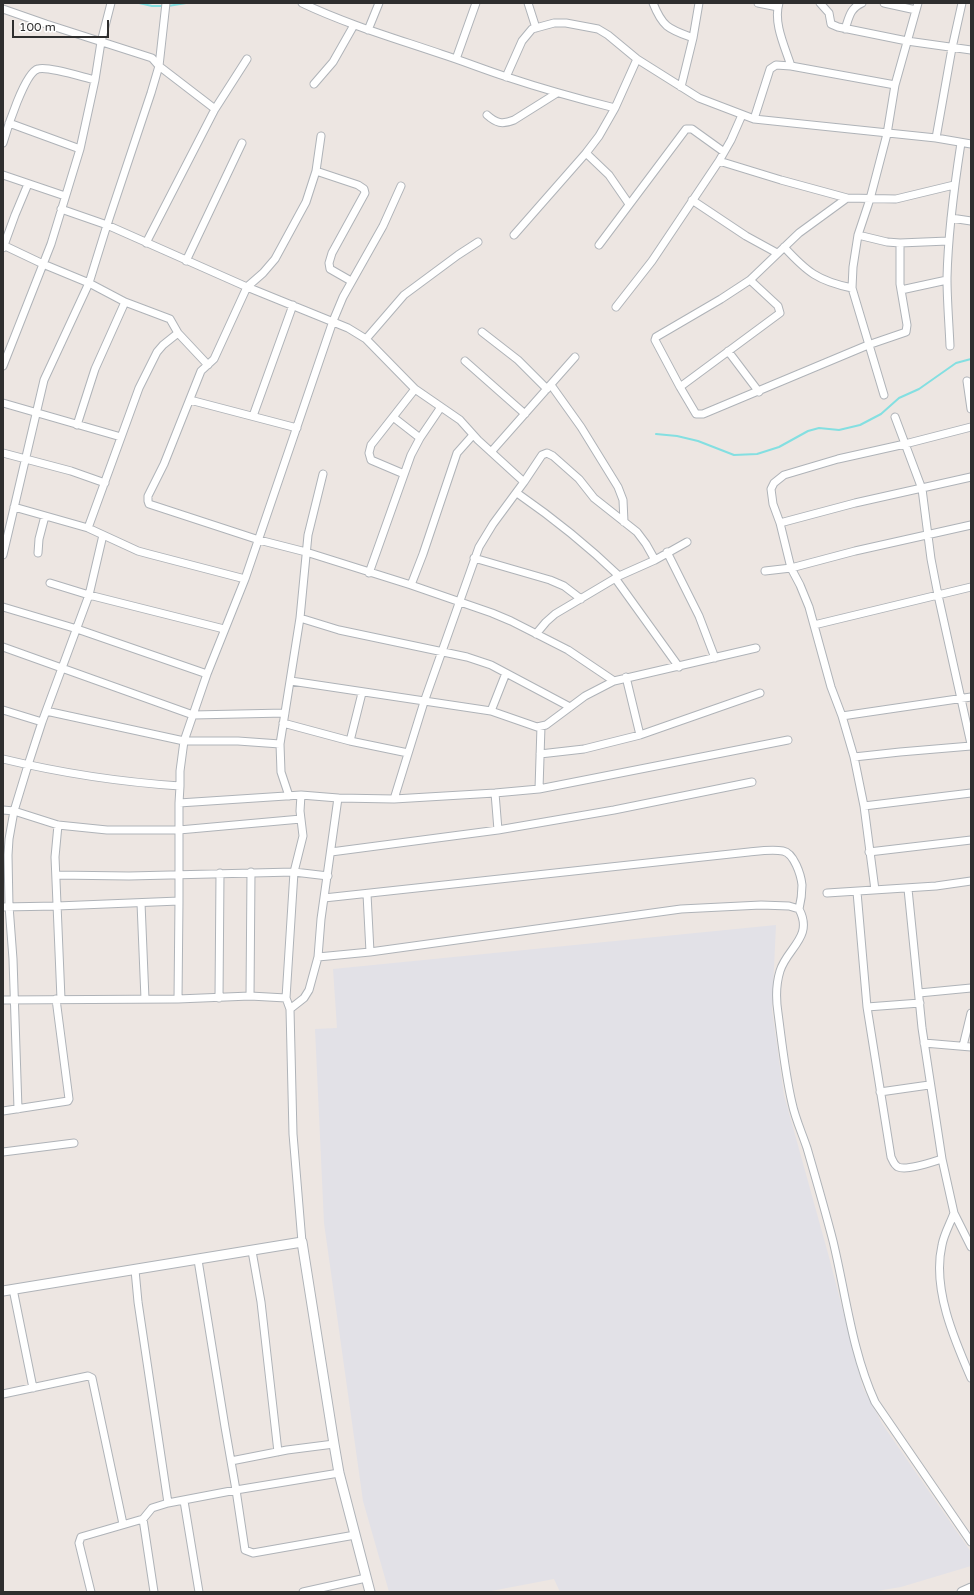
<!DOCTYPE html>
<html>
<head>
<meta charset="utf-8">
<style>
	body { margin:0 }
	#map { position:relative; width:974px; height:1595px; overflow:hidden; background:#ede6e2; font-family:"Varela Round",sans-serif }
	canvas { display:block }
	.frame { position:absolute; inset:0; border:4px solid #2e2e2e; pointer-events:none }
	.scale { position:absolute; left:12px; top:20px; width:97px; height:18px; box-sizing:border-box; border:2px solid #2e2e2e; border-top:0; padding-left:5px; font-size:12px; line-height:14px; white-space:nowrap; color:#2e2e2e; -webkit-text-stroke:3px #fff; paint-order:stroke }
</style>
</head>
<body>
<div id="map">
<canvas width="974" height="1595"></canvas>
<div class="frame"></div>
<div class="scale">100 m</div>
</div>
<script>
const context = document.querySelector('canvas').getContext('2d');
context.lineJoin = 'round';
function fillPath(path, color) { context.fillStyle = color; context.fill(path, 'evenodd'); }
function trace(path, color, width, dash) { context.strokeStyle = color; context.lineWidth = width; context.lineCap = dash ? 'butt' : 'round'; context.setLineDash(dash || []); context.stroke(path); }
const industrial = new Path2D(`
	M 776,925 L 772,1010 L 784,1095 L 829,1257 L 863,1388 L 883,1425 L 971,1552 L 971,1566 L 901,1587 L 871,1592 L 560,1592 L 554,1579 L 486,1592 L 389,1592 L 363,1501 L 324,1223 L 315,1029 L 337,1028 L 333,969 Z`);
const stream = new Path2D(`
	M 139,3 L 152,6 L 163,6
	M 168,6 L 186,3
	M 656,434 L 677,436 L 698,441 L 734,455 L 757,454 L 779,447 L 808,431 L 819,428 L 839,430 L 860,425 L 881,414 L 899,398 L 919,389 L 956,363 L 971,359`);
const minor = new Path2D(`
	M 302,3 C 346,24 394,38 441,54 C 463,61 485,70 507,77 C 543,89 579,99 615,108 L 637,59
	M 528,3 L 536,28
	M 653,3 C 663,28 669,29 693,38
	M 758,3 L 778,7
	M 779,3 C 773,23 785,47 791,66
	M 820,3 L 829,13 L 831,24 L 838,27 L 907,41 L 971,50
	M 884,3 L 916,10
	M 3,9 L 46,24 L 152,58 L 159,66 L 215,109
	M 845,29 C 849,18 850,8 862,3
	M 368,30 L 379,3
	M 456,59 L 476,3
	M 506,77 L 522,41 L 532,29 L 554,23 L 566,23 L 598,29 L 608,35 L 637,59 L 699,98 L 754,119 L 936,138 L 971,144
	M 314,84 L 333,62 L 354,25
	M 681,87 L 693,38 L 699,3
	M 487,115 C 496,123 502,125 514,120 L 557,93
	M 754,119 L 770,69 L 776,65 L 791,66 L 895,85
	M 9,123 L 80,149
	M 321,136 L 316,171 L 306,202 L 275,259 L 263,273 L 247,287 L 214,359 L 201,371 L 164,464 L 148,496 L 148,501 L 149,504 L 259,540 L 306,552 L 411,585 L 492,613 L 511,621 L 568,650 L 614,681 L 756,648
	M 936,138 L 952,48 L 962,3
	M 3,143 C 7,129 25,72 38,69 C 48,66 82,77 95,80
	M 586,153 L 609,175 L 629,204
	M 719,161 L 781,180 L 847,198
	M 316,171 L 358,185 L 364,189 L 365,193 L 332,253 L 329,263 L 330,269 L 351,281
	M 3,175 L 65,196
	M 692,200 L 746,236 L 777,253
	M 61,209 L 107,225 L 247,287 L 348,328 L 366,339 L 415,389 L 460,420 L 478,440 L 524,482 L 493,524 L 479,547 L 424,702 L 394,799
	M 951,218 L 971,221
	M 514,235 L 586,153 L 599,136 L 615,108
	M 858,235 L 887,242 L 900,243 L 948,241
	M 146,243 L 215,109 L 247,59
	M 900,243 L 900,284 L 907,325 L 906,332 L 868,345 L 703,414 L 696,414 L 680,387 L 655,340 L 656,337 L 721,299 L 750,280 L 799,233 L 847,198 L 896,199 L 954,185
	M 3,245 L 43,264 L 89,283 L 125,302 L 95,369 L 77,425
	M 599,245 L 686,129 L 692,129 L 724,152
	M 784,247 C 807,272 818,281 852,288
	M 3,248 L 15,215 L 28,184
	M 186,261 L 242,143
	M 901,290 L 947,280
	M 125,302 L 170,319 L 178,333
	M 616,307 L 652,261 L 719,161 L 731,140 L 742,115
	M 482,332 L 518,360 L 547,389
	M 366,339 L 404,295 L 458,255 L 478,242
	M 950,346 C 949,323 947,300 947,278 C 948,232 954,188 961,143
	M 728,351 L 759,392
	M 465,361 L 525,414
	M 3,366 L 51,244 L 80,149 L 95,80 L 101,42 L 111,3
	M 967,381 L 971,409
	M 551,385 L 581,427 L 618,487 L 623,500 L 624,522
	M 680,387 L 780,313 L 778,306 L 750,280
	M 884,395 L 852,288 L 853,267 L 858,235 L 870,199 L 887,134 L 895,85 L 918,3
	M 190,400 L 297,428
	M 3,403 L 121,437
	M 253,416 L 293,305
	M 393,417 L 420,438
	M 895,417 L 922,489 L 931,559 L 938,595 L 971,744
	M 491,452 L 575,357
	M 3,453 L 71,471 L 105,483
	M 404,474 L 371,460 L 369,453 L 371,445 L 415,389
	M 524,482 L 542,455 L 547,453 L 553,456 L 579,479 L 594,498 L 637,532 L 646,544 L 655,560
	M 517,493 C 553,518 588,546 619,576
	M 14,507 L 88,528 L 138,551 L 149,554 L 245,579
	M 780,523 L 855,503 L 971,477
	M 88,528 L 139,388 L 157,352 L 163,345 L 178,333 L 208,365
	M 667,552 L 699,616 L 715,658
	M 38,553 L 39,539 L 45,516
	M 3,555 L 44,380 L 89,283 L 107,225 L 151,93 L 159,66 L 166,3
	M 474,558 L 550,580 L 564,586 L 581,599
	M 765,571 L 791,568 L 855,551 L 971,525
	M 369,573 L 411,455 L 420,438 L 441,407
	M 615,578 L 679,667
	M 50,583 L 89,595 L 224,629
	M 411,585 L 423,554 L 457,453 L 473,435
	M 3,607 L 77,629 L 207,674
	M 300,618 L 339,630 L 467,657 L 491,665 L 570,707
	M 814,625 L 971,587
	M 536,634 L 546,622 L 555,614 L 619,576 L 655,560 L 687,542
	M 3,647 L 193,715 L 285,713
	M 626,677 L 640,735
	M 291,681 L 491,711 L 537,727 L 546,725 L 585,696 L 614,681
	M 3,710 L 42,722
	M 46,711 L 184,741 L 238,741 L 280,744
	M 491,711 L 506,673
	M 842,716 L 971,697
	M 283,723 L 350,741 L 408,753
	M 350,741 L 362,693
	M 540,754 L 584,749 L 640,735 L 760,693
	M 854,757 L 900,752 L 971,746
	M 3,759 C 61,773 120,782 180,786
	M 539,789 L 541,726
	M 495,793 L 498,830
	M 289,796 L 281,772 L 280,744 L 300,618 L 308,535 L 323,474
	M 179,803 L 301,795 L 338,798 L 394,799 L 495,793 L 539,789 L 788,740
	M 864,806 L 971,793
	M 3,810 L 14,811 L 58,825 L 107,830 L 179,830 L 301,819
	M 58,825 L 55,857 L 61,999
	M 331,852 L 498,830 L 614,810 L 752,782
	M 869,852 L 971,840
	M 56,875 L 129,876 L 294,872 L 328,876
	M 908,889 L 922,1028 L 942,1159 L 954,1213 L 971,1247
	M 875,890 L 864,806 L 854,757 L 842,716 L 831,687 L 809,607 L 800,585 L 791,568 L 780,523 L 773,504 L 771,489 L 774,483 L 784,475 L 838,459 L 905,444 L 971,427
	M 857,892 L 867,1007 L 891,1157 C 893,1161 894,1165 898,1167 C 907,1171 932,1162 942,1159
	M 827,893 L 936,886 L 971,881
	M 367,894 L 370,952
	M 324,898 L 749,852 C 759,851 772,849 783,851 C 794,853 801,875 802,885 C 802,893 801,901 799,909 C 814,937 787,948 780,971 C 776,984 776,1000 778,1013 C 782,1043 785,1073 792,1103 C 795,1118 802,1133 807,1148 C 816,1179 825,1210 833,1241 C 846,1295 852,1352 875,1402 L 971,1542
	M 141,903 L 145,999
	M 3,907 L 57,906 L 179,901
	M 318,957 L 370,952 L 681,909 L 761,905 L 789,906 L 799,909
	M 919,993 L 971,988
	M 250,996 L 251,872
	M 219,998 L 220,873
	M 286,998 L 294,872 L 303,836 L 300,811 L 301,795
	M 178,999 L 179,901 L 179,803 L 180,786 L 180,771 L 184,741 L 207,674 L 245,579 L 333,321 L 343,297 L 383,226 L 401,186
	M 3,1000 L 178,999 L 250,996 L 286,998 L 290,1009 L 293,1134 L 302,1242
	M 867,1007 L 920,1003
	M 290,1009 L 304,998 L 309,990 L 318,957 L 321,919 L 338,798
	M 924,1043 L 971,1047
	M 963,1046 L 971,1013
	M 880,1092 L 929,1085
	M 18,1109 L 13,959 L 9,906 L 8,855 L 9,839 L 14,811 L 28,765 L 42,722 L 89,595 L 103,535
	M 3,1111 L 68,1101 L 69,1099 L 56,999
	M 3,1152 L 74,1143
	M 954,1213 C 950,1224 944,1234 942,1245 C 932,1288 954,1339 971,1378
	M 252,1251 L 261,1302 L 278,1452
	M 198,1260 L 225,1427 L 236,1490 L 245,1550 L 253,1553 L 355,1535
	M 135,1270 L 138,1302 L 168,1503
	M 13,1289 L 33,1388
	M 3,1394 L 88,1376 L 92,1378 L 123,1524
	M 231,1461 L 287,1450 L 334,1444
	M 184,1501 L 199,1592
	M 143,1519 L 154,1592
	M 91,1592 L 79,1543 L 81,1537 L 143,1519 L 152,1508 L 168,1503 L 236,1490 L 339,1473
	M 303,1592 L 366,1578`);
const tertiary = new Path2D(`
	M 3,1291 L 302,1242 L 334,1444 L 339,1473 L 370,1592
	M 962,1592 L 971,1588`);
fillPath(industrial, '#e2e1e7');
trace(stream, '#84dfe1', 2);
trace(minor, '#afb3b8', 9);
trace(tertiary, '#afb3b8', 11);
trace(minor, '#fff', 7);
trace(tertiary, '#fff', 9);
</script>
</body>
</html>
